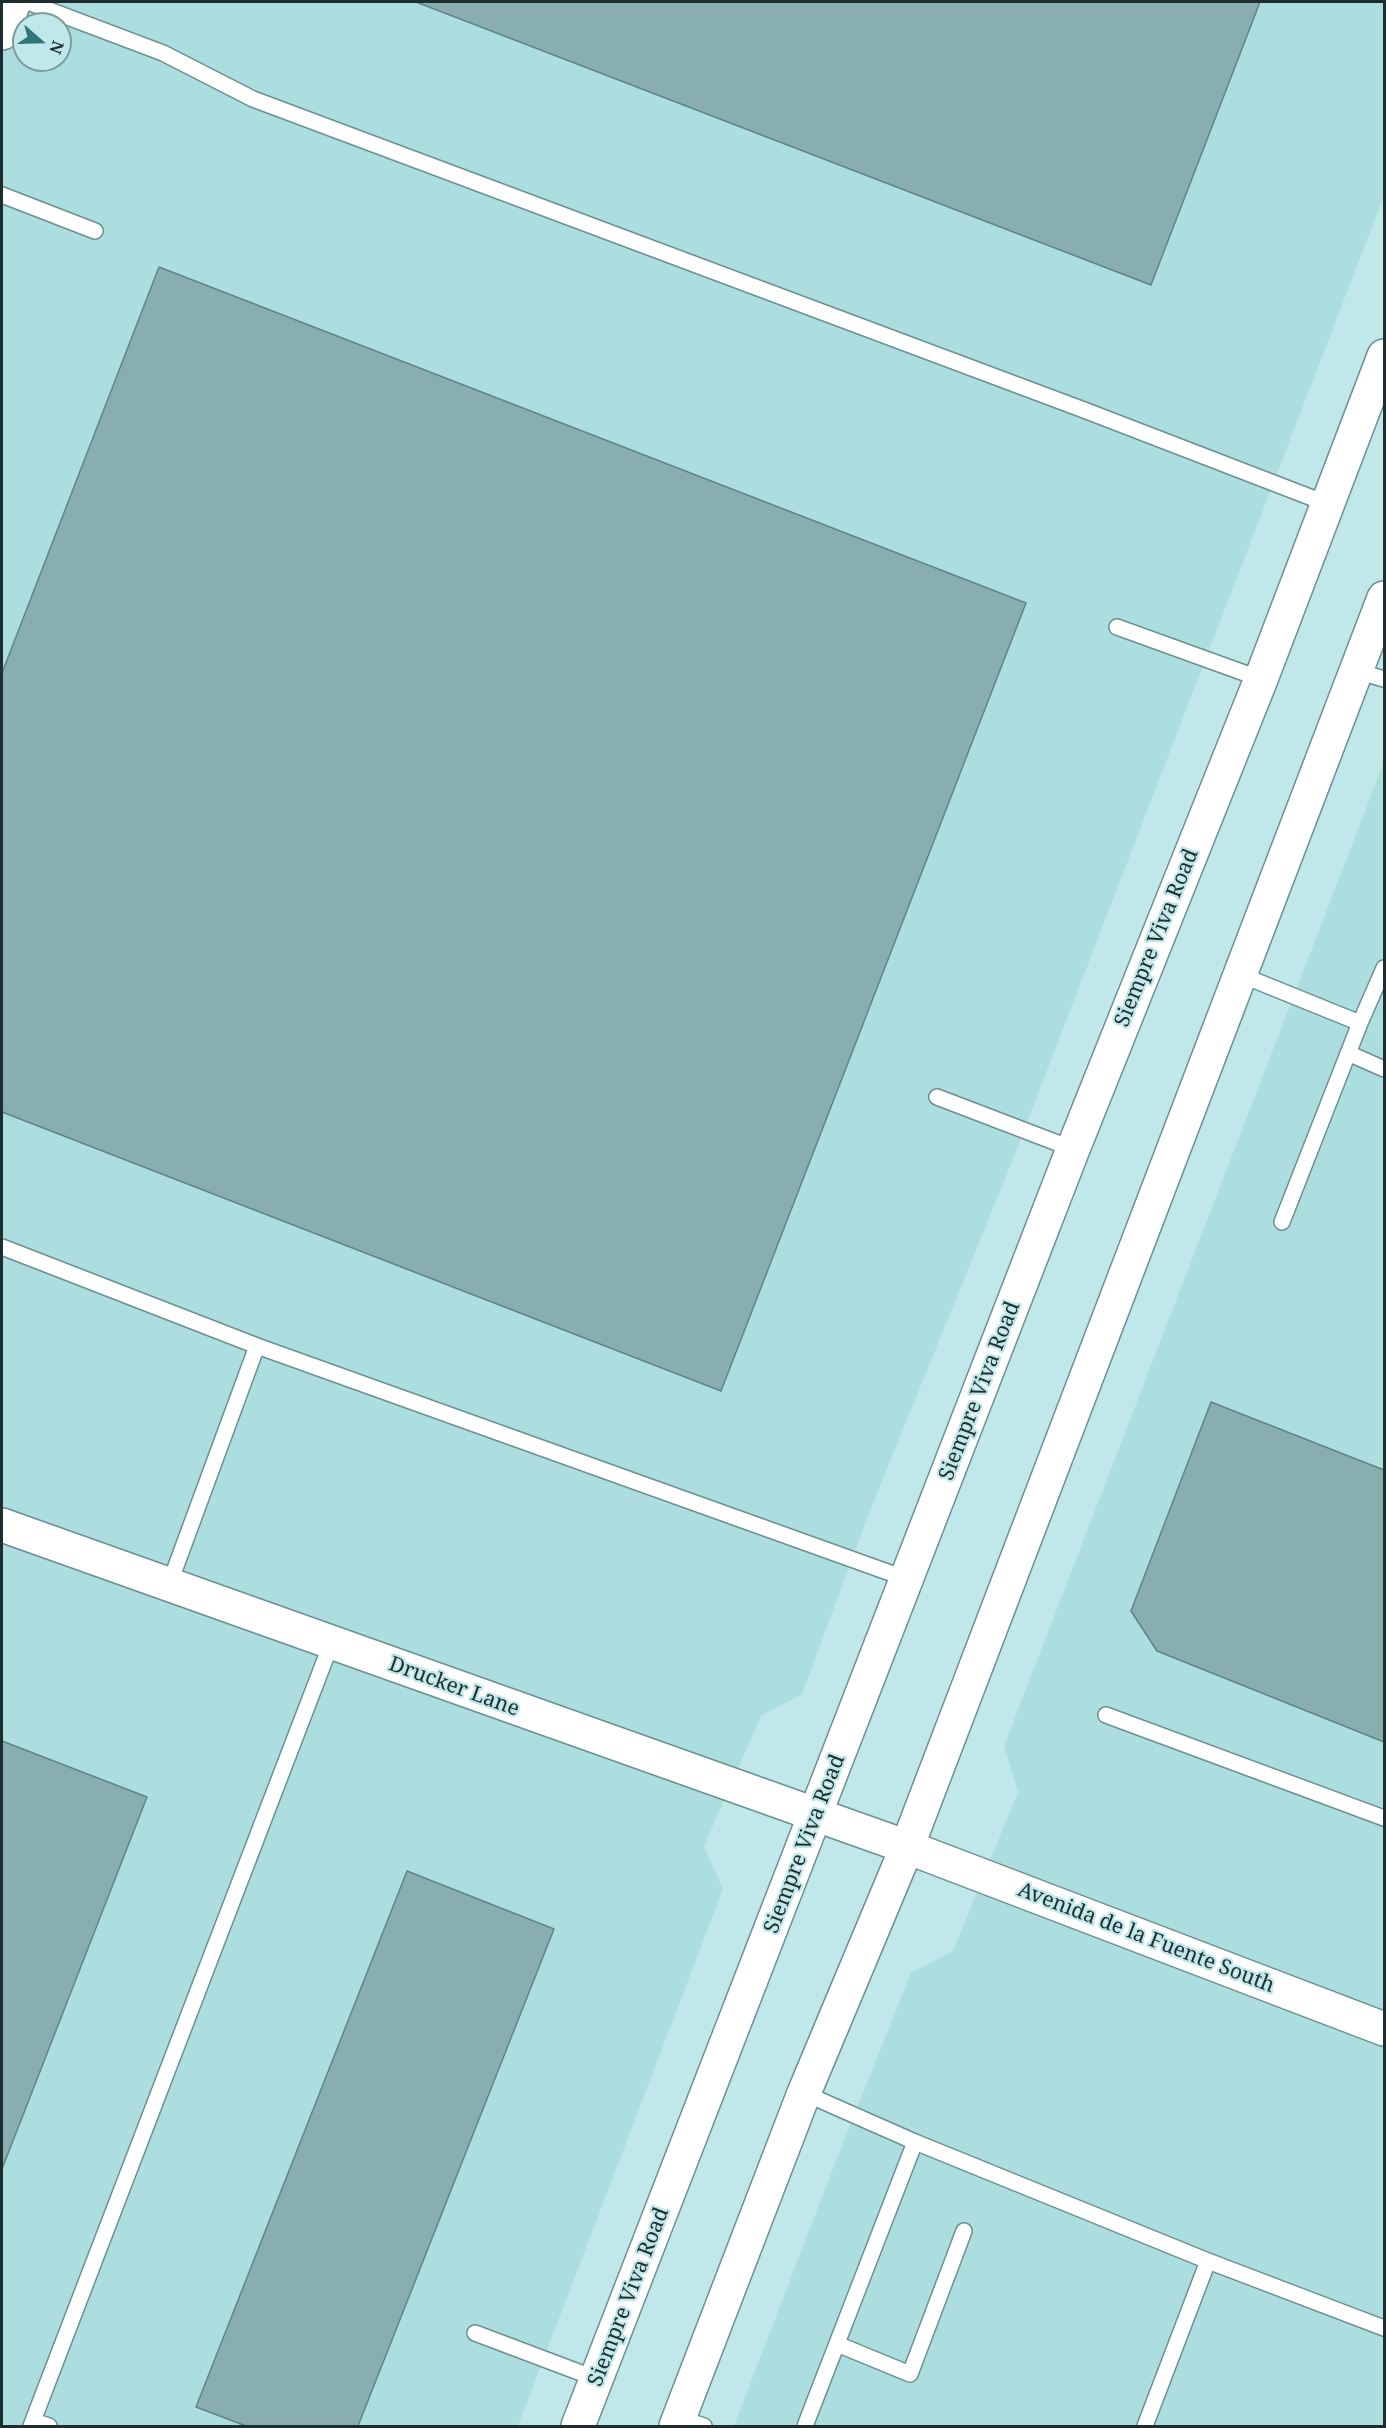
<!DOCTYPE html>
<html>
<head>
<meta charset="utf-8">
<style>
	body { margin:0 }
	#map { position:relative; width:1386px; height:2428px; overflow:hidden; background:#c0e7e9; font-family:"Noto Serif",serif }
	canvas { display:block }
	.frame { position:absolute; inset:0; border:3px solid #1e2e2e; pointer-events:none }
	.north { position:absolute; left:12px; top:12px; width:60px; height:60px; box-sizing:border-box; background:#c0e7e9; border:2px solid #7f9d9e; border-radius:50%; rotate:110deg; font-size:16px; font-weight:700; line-height:24px; text-align:center; color:#1e2e2e }
	.north::after { content:''; display:block; margin:auto; width:21px; height:27px; background:#2d777a; clip-path:polygon(50% 0,100% 100%,50% 72%,0 100%) }
</style>
</head>
<body>
<div id="map">
<canvas width="1386" height="2428"></canvas>
<div class="frame"></div>
<div class="north">N</div>
</div>
<script>
const context = document.querySelector('canvas').getContext('2d');
context.lineJoin = 'round';
function fillPath(path, color) { context.fillStyle = color; context.fill(path, 'evenodd'); }
function trace(path, color, width, dash) { context.strokeStyle = color; context.lineWidth = width; context.lineCap = dash ? 'butt' : 'round'; context.setLineDash(dash || []); context.stroke(path); }
function drawText(font, color, halo, rows, align = 'center') {
  context.font = font + ' "Noto Serif",serif'; context.lineWidth = 4.5; context.setLineDash([]); context.textBaseline = 'middle'; context.strokeStyle = halo; context.fillStyle = color; for (const [text, x, y, turn = 0] of rows) {
    context.save(); context.translate(x, y); context.rotate((+turn || 0) * Math.PI / 180); context.textAlign = isNaN(turn) ? turn : align; if (halo) context.strokeText(text, 0, 0); context.fillText(text, 0, 0); context.restore();
  }
}
const built = new Path2D(`
	M 2,2 L 1384,2 L 1384,196 L 1011,1164 L 869,1513 L 802,1694 L 761,1716 L 704,1846 L 723,1889 L 518,2426 L 2,2426 ZM 24,24 L 60,24 L 60,60 L 24,60 Z
	M 1384,762 L 1384,2426 L 734,2426 L 832,2171 L 911,1973 L 953,1951 L 1018,1792 L 1004,1746 Z`);
const building = new Path2D(`
	M 416,2 L 1260,2 L 1151,285 Z
	M 159,267 L 1026,603 L 721,1391 L 2,1112 L 2,673 Z
	M 1211,1402 L 1384,1470 L 1384,1742 L 1157,1651 L 1131,1611 Z
	M 2,1741 L 147,1797 L 2,2169 Z
	M 407,1871 L 554,1929 L 358,2426 L 246,2426 L 196,2407 Z`);
const service = new Path2D(`
	M 28,2 L 163,53 L 253,99 L 1084,410 L 1328,504
	M 2,195 L 95,231
	M 1117,627 L 1261,679
	M 1357,671 L 1384,679
	M 1239,974 L 1360,1023 L 1282,1222
	M 1360,1023 L 1384,968
	M 1348,1053 L 1384,1069
	M 937,1097 L 1073,1149
	M 2,1247 L 257,1346 L 169,1585
	M 257,1346 L 907,1579
	M 1106,1715 L 1384,1818
	M 804,2093 L 915,2142 L 805,2426
	M 915,2142 L 1208,2261 L 1384,2328
	M 475,2333 L 597,2379
	M 837,2344 L 910,2374 L 964,2231
	M 679,2418 L 704,2426
	M 33,2421 L 49,2426
	M 31,2426 L 331,1644
	M 1145,2426 L 1208,2261`);
const tertiary = new Path2D(`
	M 2,33 L 14,2
	M 2,1525 L 907,1847 L 1384,2029`);
const secondary = new Path2D(`
	M 578,2426 L 1073,1149 L 1261,679 L 1384,356
	M 676,2426 L 804,2093 L 907,1847 L 1384,598`);
const streetNames = [
	["Siempre Viva Road",1157,938,-68],
	["Siempre Viva Road",980,1391,-69],
	["Drucker Lane",454,1687,20],
	["Siempre Viva Road",805,1844,-69],
	["Avenida de la Fuente South",1146,1938,21],
	["Siempre Viva Road",629,2297,-69]
];
fillPath(built, '#acdee0');
fillPath(building, '#88aeb0');
trace(building, '#608587', 1.5);
trace(service, '#6b9092', 18);
trace(tertiary, '#6b9092', 36);
trace(secondary, '#6b9092', 36);
trace(service, '#fff', 15);
trace(tertiary, '#fff', 33);
trace(secondary, '#fff', 33);
drawText('21px', '#1e2e2e', '#c0e7e9', streetNames);
</script>
</body>
</html>
